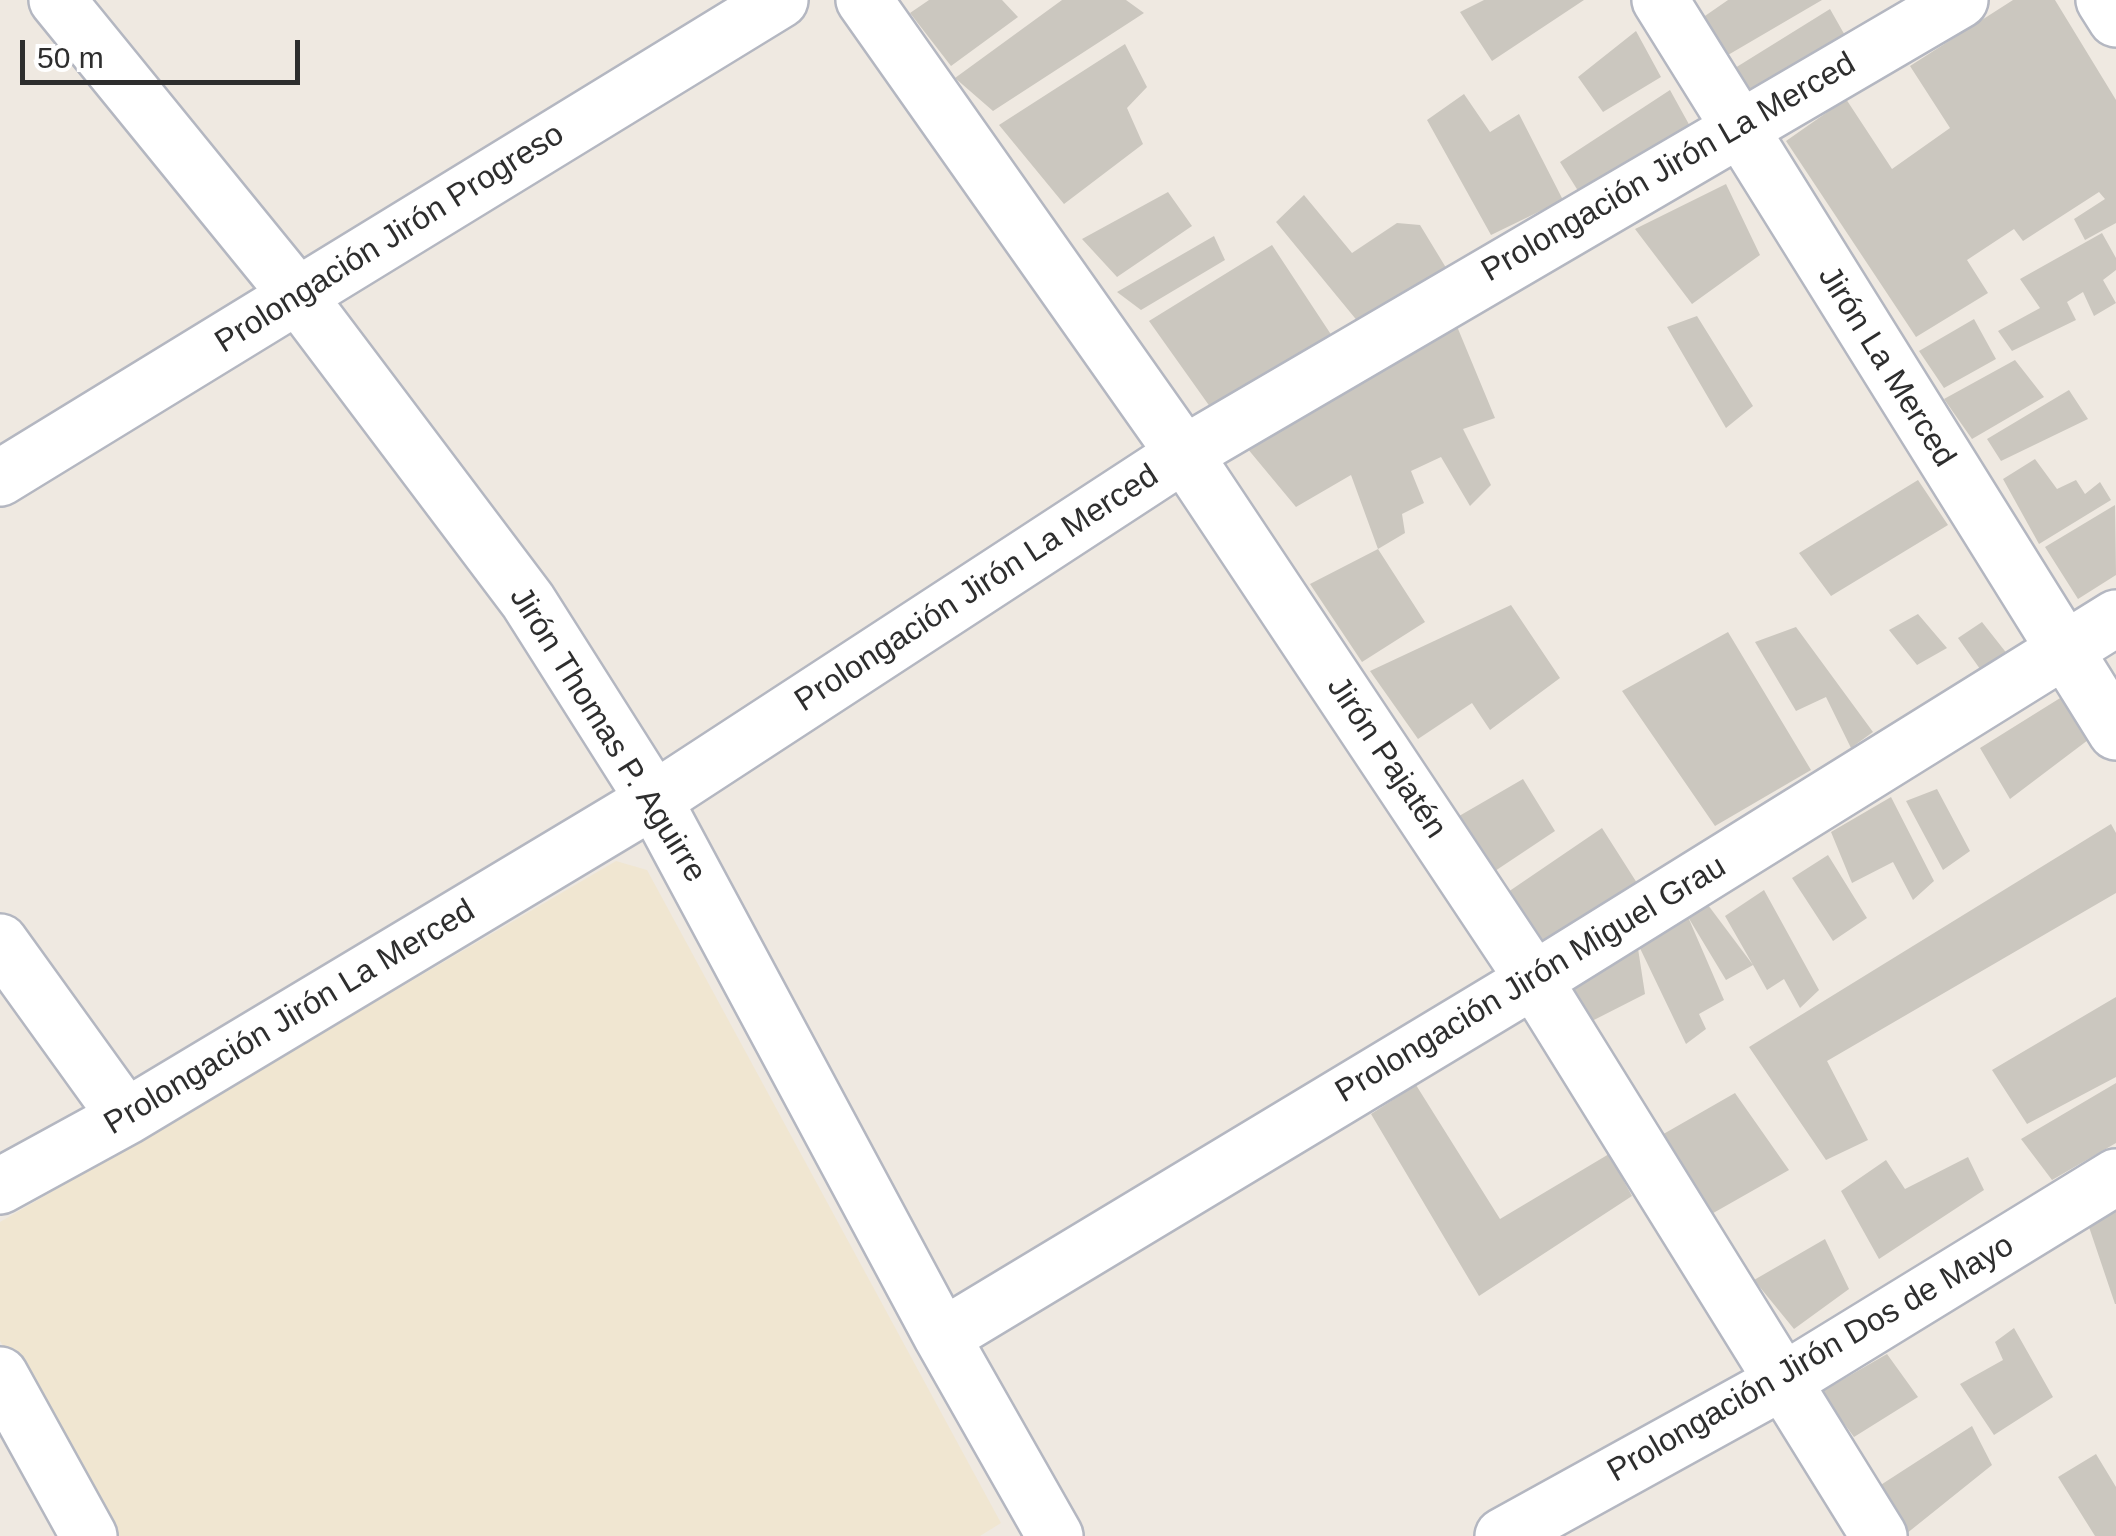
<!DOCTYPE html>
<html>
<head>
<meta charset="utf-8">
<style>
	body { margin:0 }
	#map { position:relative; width:2116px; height:1536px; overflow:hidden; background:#efe9e1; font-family:Helvetica,sans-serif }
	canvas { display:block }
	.scale { position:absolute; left:20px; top:40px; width:280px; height:45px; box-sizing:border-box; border:5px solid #2e2e2e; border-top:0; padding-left:12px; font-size:30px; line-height:35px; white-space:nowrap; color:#2e2e2e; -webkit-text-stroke:8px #fff; paint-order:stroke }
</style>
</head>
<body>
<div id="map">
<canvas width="2116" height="1536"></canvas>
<div class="scale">50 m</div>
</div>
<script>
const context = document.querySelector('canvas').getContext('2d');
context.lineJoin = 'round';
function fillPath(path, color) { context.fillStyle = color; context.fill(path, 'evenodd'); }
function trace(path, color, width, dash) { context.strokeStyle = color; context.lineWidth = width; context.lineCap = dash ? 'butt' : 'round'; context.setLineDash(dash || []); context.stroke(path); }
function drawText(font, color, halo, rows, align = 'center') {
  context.font = font + ' Helvetica,sans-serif'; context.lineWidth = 8; context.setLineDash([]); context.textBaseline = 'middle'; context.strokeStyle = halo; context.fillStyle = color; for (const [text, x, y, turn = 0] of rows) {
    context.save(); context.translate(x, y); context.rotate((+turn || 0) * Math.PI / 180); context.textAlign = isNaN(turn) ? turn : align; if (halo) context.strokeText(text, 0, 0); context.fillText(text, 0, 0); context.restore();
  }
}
const education = new Path2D(`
	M 616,861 L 647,870 L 1001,1523 L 980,1536 L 118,1536 L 0,1341 L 0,1222 Z`);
const building = new Path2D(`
	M 929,0 L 1002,0 L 1018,17 L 951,66 L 910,13 Z
	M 1062,0 L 1126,0 L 1144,13 L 993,111 L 955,78 Z
	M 1484,0 L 1584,0 L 1492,61 L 1460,12 Z
	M 1728,0 L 1822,0 L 1728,55 L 1702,18 Z
	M 2013,0 L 2055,0 L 2116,100 L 2116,223 L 2085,240 L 2074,219 L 2105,199 L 2099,192 L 2023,241 L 2014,229 L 1967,260 L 1988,293 L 1916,337 L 1786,141 L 1846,99 L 1892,169 L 1950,128 L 1910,66 Z
	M 1830,9 L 1851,46 L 1757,102 L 1735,68 Z
	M 1636,31 L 1661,77 L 1603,112 L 1578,77 Z
	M 1125,44 L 1147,87 L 1127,108 L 1143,144 L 1064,204 L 999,125 Z
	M 1670,90 L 1691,128 L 1580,194 L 1560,162 Z
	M 1464,94 L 1490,132 L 1519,114 L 1563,200 L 1491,235 L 1427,120 Z
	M 1726,184 L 1760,255 L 1692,304 L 1635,229 Z
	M 1168,192 L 1192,226 L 1117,277 L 1082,239 Z
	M 1304,195 L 1352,253 L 1397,223 L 1420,225 L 1448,271 L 1359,323 L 1276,222 Z
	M 2102,233 L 2116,258 L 2116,270 L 2103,280 L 2116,303 L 2094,316 L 2083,292 L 2067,302 L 2076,320 L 2012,351 L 1998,331 L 2040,308 L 2020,279 Z
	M 1214,236 L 1225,260 L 1141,310 L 1117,292 Z
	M 1272,245 L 1332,336 L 1213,411 L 1149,321 Z
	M 1697,316 L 1753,406 L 1726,428 L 1667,327 Z
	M 1974,319 L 1996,359 L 1944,388 L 1919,351 Z
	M 1456,324 L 1495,418 L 1463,429 L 1491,485 L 1470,506 L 1441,457 L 1411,471 L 1424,503 L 1402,514 L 1405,533 L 1378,549 L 1351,475 L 1296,507 L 1247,448 Z
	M 2015,360 L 2044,397 L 1972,439 L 1944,399 Z
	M 2069,390 L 2088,419 L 2001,461 L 1987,439 Z
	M 2035,459 L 2057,489 L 2076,480 L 2085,494 L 2100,482 L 2111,500 L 2039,544 L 2003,479 Z
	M 1918,480 L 1948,525 L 1831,596 L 1799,553 Z
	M 2115,505 L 2116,575 L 2078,599 L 2045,547 Z
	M 1378,549 L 1425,622 L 1362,662 L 1310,584 Z
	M 1511,605 L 1560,678 L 1490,730 L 1472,703 L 1418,739 L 1370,671 Z
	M 1918,614 L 1947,648 L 1917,665 L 1889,630 Z
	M 1982,622 L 2012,660 L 1985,676 L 1958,638 Z
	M 1796,627 L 1873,732 L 1851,748 L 1826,697 L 1796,711 L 1755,642 Z
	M 1728,632 L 1811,770 L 1715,826 L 1622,691 Z
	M 2065,695 L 2088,740 L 2010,799 L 1980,748 Z
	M 1523,779 L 1555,831 L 1492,873 L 1454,819 Z
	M 1937,789 L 1970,851 L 1943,870 L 1906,801 Z
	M 1891,797 L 1934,881 L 1913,900 L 1893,862 L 1852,883 L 1831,832 Z
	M 2111,824 L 2116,833 L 2116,893 L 1827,1061 L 1868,1140 L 1826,1160 L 1749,1047 Z
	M 1602,828 L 1637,883 L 1540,946 L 1508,892 Z
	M 1828,855 L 1867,918 L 1833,941 L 1792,878 Z
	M 1764,890 L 1819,990 L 1800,1008 L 1784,979 L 1767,990 L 1753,965 L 1726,980 L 1688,917 L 1708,905 L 1753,965 L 1725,916 Z
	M 1688,917 L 1724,1000 L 1699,1014 L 1706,1029 L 1686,1044 L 1637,942 L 1645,994 L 1590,1022 L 1568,987 L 1637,942 Z
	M 2116,997 L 2116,1077 L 2027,1124 L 1992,1070 Z
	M 2116,1083 L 2116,1143 L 2052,1180 L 2021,1139 Z
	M 1416,1085 L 1500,1219 L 1609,1154 L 1632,1196 L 1479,1296 L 1371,1114 Z
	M 1735,1093 L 1789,1170 L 1708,1216 L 1660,1136 Z
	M 1968,1157 L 1984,1190 L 1879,1259 L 1841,1191 L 1886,1160 L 1905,1189 Z
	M 2116,1206 L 2116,1304 L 2115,1304 L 2088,1224 Z
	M 1825,1239 L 1849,1289 L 1794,1329 L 1754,1280 Z
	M 2014,1328 L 2053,1397 L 1994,1435 L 1960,1384 L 2003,1360 L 1995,1342 Z
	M 1887,1354 L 1918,1397 L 1854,1437 L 1821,1392 Z
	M 1972,1426 L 1992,1465 L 1906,1534 L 1876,1488 Z
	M 2096,1454 L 2116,1487 L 2116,1536 L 2095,1536 L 2058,1477 Z`);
const minor = new Path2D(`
	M 57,0 L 298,296 L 528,601 L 654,800 L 942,1337 L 1055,1536
	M 864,0 L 1184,454 L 1534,980 L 1879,1536
	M 1660,0 L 2116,732
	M 2104,0 L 2116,19
	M 0,478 L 780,0
	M 0,942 L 126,1117
	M 0,1186 L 126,1117 L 654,800 L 1184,454 L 1960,0
	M 942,1337 L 1534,980 L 2116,618
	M 0,1375 L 89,1536
	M 1503,1536 L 1782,1382 L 2116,1177`);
const streetNames = [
	["Prolongación Jirón La Merced",1669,168,-30],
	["Prolongación Jirón Progreso",390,239,-32],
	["Jirón La Merced",1886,367,58],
	["Prolongación Jirón La Merced",977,589,-33],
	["Jirón Thomas P. Aguirre",607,735,58],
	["Jirón Pajatén",1386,758,56],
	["Prolongación Jirón Miguel Grau",1531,980,-31],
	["Prolongación Jirón La Merced",290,1018,-31],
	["Prolongación Jirón Dos de Mayo",1811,1359,-30]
];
fillPath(education, '#f0e6d1');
fillPath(building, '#cbc7bf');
trace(minor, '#b4b7c1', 60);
trace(minor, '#fff', 55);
drawText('32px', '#2e2e2e', '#fff', streetNames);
</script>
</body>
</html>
